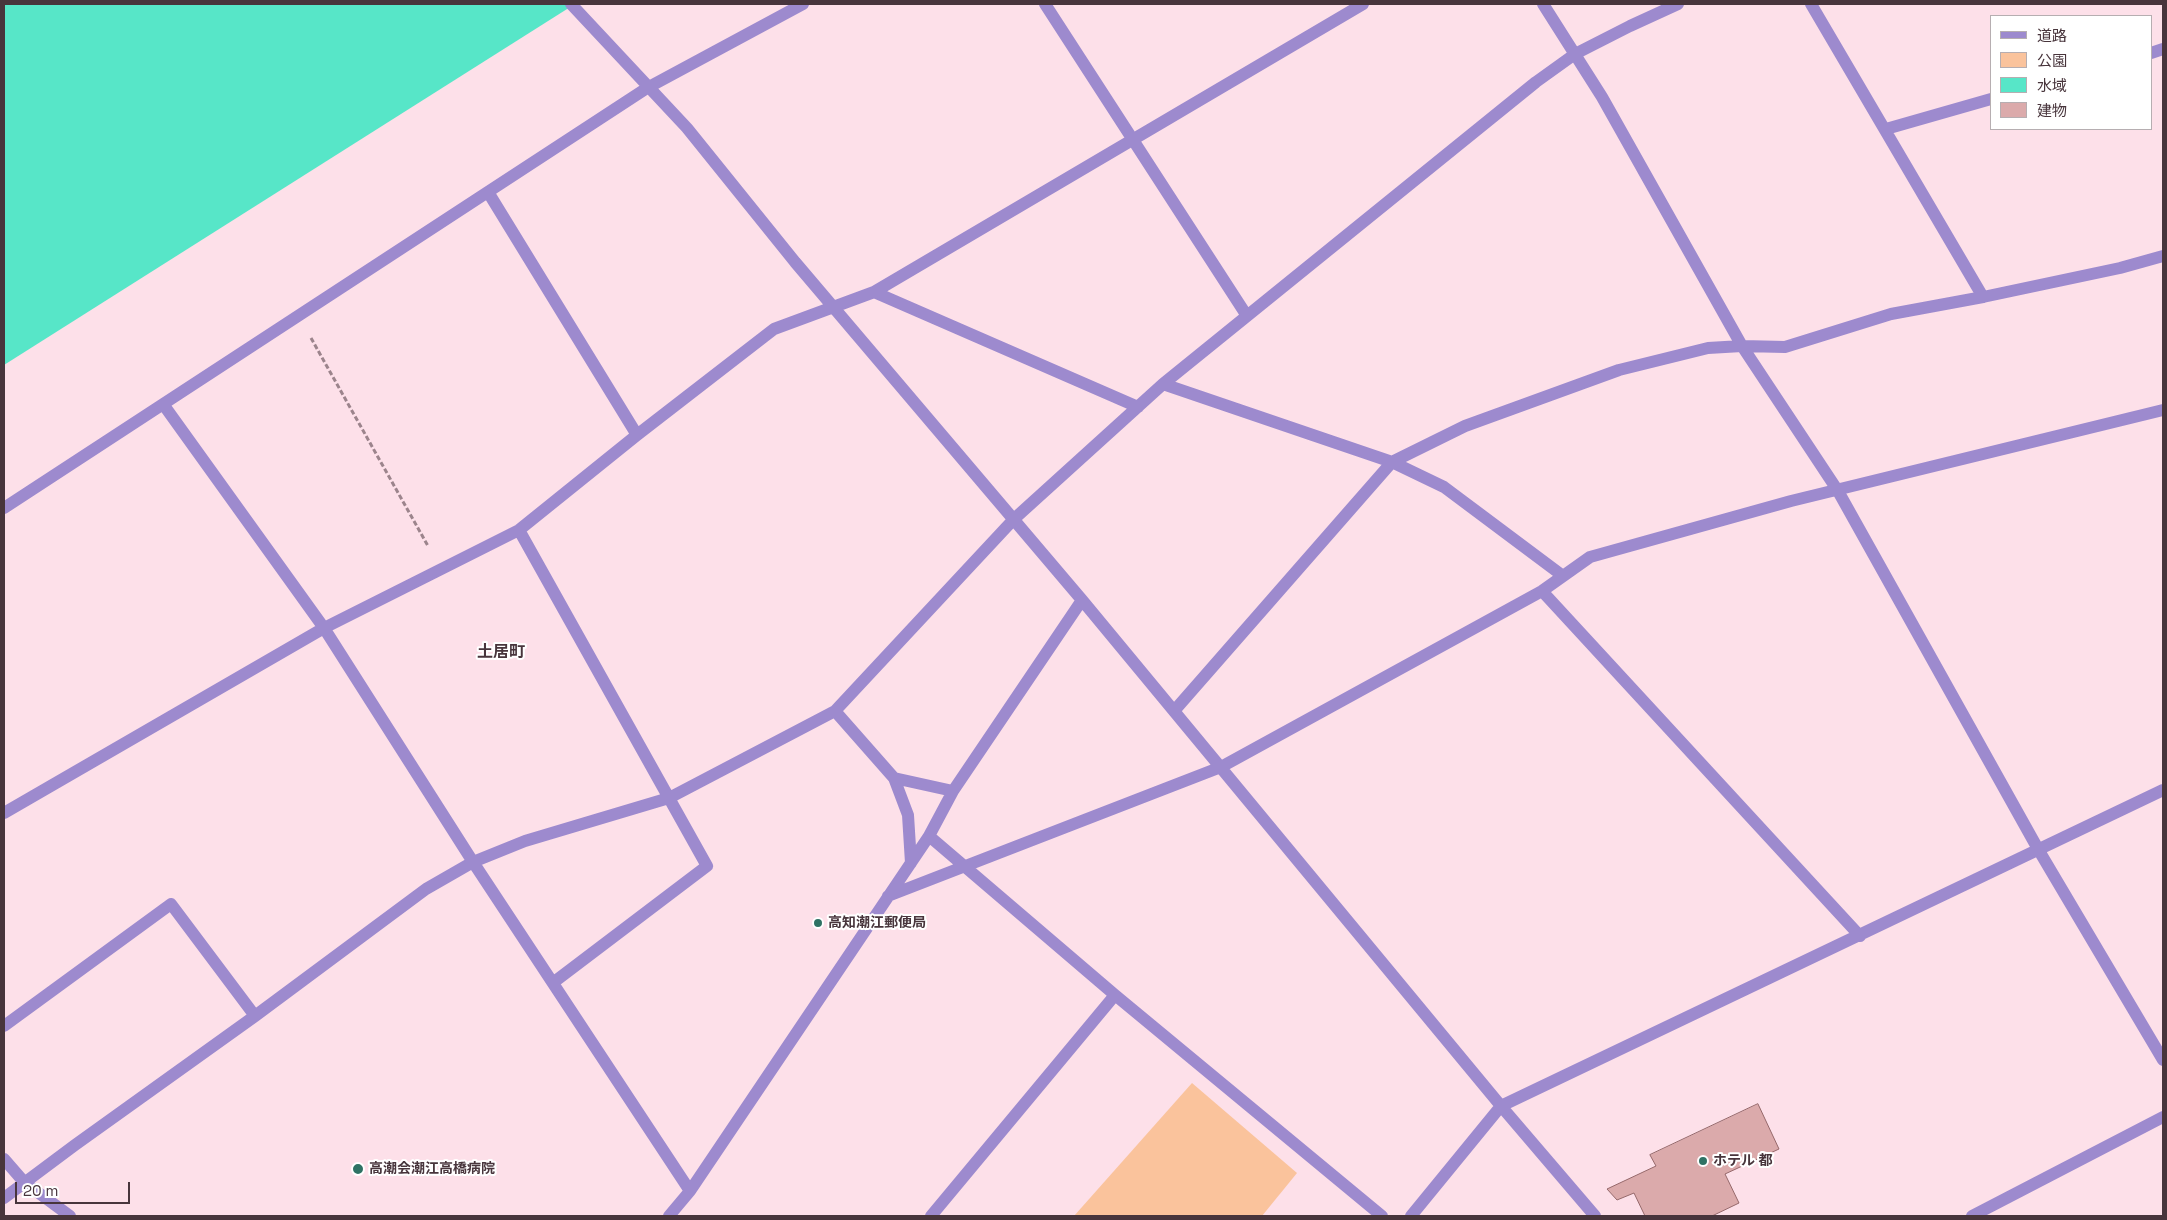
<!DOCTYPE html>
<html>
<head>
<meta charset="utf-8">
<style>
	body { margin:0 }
	#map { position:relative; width:2167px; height:1220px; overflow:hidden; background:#fde0e9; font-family:"Space Grotesk","Noto Sans JP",sans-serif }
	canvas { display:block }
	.frame { position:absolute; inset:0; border:5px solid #48353c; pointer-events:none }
	.legend { position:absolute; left:1990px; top:15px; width:162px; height:115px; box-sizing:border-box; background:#fff; border:1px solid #b6aeb1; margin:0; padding:6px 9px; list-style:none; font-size:15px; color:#48353c }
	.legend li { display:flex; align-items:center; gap:10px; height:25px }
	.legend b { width:25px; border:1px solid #b6aeb1 }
	.scale { position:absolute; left:15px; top:1182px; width:115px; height:22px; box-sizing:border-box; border:2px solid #48353c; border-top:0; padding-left:6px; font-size:15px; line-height:18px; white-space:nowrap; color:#48353c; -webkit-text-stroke:4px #fff; paint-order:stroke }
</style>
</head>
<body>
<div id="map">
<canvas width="2167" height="1220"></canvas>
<div class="frame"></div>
<ul class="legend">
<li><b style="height:6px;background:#9d8ace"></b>道路</li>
<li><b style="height:14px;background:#fac39c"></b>公園</li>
<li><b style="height:14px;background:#57e6c8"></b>水域</li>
<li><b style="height:14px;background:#dbaaab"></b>建物</li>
</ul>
<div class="scale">20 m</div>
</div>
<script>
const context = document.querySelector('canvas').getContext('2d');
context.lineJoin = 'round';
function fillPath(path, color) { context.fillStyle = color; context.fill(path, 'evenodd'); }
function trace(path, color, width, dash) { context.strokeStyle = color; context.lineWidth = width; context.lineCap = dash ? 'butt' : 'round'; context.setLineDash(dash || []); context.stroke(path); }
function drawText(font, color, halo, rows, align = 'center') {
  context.font = font + ' "Space Grotesk","Noto Sans JP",sans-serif'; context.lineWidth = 4; context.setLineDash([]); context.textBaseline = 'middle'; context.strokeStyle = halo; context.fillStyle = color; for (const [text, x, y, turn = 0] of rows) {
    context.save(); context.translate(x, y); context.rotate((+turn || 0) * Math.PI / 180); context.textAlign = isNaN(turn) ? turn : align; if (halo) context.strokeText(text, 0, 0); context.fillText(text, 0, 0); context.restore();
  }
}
const green = new Path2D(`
	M 1192,1083 L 1297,1173 L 1262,1216 L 1074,1216 Z`);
const water = new Path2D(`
	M 4,4 L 575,4 L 4,365 Z`);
const building = new Path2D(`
	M 1758,1104 L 1779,1149 L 1725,1174 L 1739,1203 L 1712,1216 L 1645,1216 L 1634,1193 L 1617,1200 L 1607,1189 L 1656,1166 L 1650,1155 Z`);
const path = new Path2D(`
	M 311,338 L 428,546`);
const minor = new Path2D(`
	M 571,4 L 687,128 L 795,262 L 1082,600 L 1501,1106 L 1595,1216
	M 1045,4 L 1247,316
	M 1543,4 L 1602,97 L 1742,346 L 1838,491 L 2038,849 L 2163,1060
	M 1811,4 L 1983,297
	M 2151,53 L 2163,49
	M 1886,129 L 1991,99
	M 488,192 L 637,435
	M 874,292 L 1138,407
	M 1163,384 L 1392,462 L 1444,487 L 1563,576
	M 163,404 L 324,628 L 473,862 L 690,1191
	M 4,508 L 647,88 L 803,4
	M 519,530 L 707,866 L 554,982
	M 1542,591 L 1860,936
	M 835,711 L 894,778 L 908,815 L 911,863
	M 1174,711 L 1392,462 L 1465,426 L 1619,370 L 1708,348 L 1742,346 L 1785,347 L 1891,314 L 1983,297 L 2120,268 L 2163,256
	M 894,778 L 953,791
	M 4,813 L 324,628 L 519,530 L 637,435 L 774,329 L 874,292 L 1363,4
	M 929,836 L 1115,995 L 1382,1216
	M 888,896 L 1221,767 L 1542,591 L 1590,557 L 1791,501 L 2163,410
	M 4,1026 L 171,904 L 255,1016
	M 4,1159 L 24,1182 L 70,1216
	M 4,1198 L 75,1145 L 255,1016 L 426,889 L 473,862 L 525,841 L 669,798 L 835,711 L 1014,519 L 1163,384 L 1536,82 L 1575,54 L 1630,26 L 1678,4
	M 669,1216 L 690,1191 L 929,836 L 953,791 L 1082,600
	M 931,1216 L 1115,995
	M 1411,1216 L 1501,1106 L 2163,790
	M 1972,1216 L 2163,1117`);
const markers = [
	[818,923,5,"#2f7264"],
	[1703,1161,5,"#2f7264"],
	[358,1169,6,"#2f7264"]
];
const poiNames = [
	["高知潮江郵便局",828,923],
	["ホテル 都",1713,1161],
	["高潮会潮江高橋病院",369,1169]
];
const quarterNames = [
	["土居町",501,653]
];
fillPath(green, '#fac39c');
fillPath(water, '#57e6c8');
fillPath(building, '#dbaaab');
trace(building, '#95686a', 1);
trace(path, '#9c848c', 3, [5, 2.5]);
trace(minor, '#9d8ace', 12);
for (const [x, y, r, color] of markers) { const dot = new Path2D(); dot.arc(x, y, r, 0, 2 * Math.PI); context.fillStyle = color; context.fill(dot); trace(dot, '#fff', 2); }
drawText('bold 14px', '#48353c', '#fff', poiNames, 'left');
drawText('bold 16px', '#48353c', '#fff', quarterNames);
</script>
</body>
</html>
